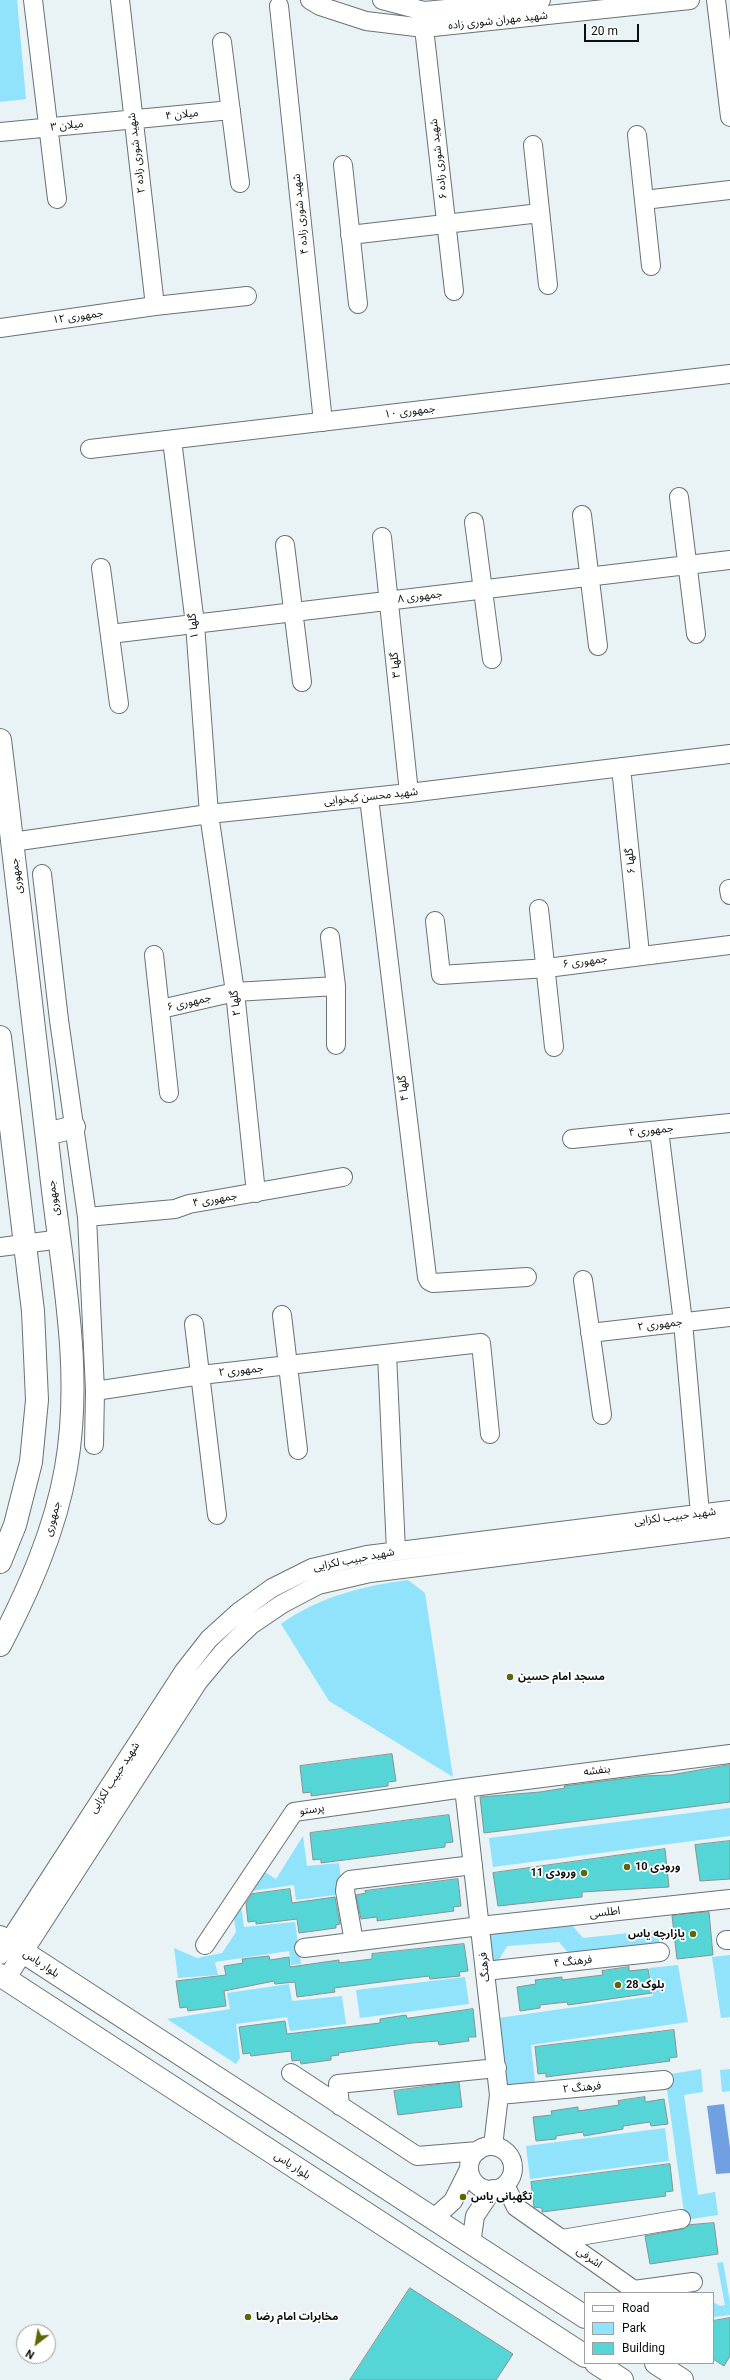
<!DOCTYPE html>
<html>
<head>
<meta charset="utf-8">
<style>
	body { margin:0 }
	#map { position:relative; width:730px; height:2380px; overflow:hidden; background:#e9f2f5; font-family:Roboto,sans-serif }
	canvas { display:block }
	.legend { position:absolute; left:584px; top:2292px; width:130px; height:72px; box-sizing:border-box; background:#fff; border:1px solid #9e9f9f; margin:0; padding:5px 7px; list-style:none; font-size:12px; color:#0c1010 }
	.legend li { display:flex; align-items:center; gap:8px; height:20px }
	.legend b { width:20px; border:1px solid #9e9f9f }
	.north { position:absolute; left:16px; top:2324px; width:40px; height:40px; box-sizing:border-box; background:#fff; border:1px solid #9e9f9f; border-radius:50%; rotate:211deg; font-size:11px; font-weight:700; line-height:16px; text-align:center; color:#0c1010 }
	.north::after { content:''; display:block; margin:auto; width:14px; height:18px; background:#5e6607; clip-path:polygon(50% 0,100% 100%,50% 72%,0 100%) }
	.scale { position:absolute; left:584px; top:24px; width:55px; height:18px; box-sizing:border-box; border:2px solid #0c1010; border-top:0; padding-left:5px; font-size:12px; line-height:14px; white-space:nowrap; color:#0c1010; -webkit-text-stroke:3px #fff; paint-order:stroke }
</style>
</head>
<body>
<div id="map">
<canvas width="730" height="2380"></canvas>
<ul class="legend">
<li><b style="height:5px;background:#fff"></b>Road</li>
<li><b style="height:11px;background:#90e3fa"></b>Park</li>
<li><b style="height:11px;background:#56d5d6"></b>Building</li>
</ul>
<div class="north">N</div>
<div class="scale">20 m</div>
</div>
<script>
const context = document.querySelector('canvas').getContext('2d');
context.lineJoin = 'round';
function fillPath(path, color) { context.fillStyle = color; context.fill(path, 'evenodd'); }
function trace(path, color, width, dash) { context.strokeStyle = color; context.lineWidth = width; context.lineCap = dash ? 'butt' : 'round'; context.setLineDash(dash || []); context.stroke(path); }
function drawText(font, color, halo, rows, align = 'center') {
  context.font = font + ' Roboto,"Noto Sans Arabic",sans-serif'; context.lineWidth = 3.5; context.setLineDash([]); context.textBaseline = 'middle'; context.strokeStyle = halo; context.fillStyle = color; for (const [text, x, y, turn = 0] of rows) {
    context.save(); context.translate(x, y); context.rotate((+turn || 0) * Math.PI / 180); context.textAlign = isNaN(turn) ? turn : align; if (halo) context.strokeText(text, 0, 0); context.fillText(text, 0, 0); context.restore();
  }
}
const green = new Path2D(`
	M 0,0 L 17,0 L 26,99 L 0,102 Z
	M 408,1580 L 425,1593 L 453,1777 L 329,1701 L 281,1624 C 319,1597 362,1586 408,1580 Z
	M 730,1808 L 730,1836 L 493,1867 L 489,1838 Z
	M 303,1836 L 307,1866 L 339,1863 L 343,1894 L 296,1900 L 294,1885 L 244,1892 L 260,1869 L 276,1879 Z
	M 240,1898 L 244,1927 L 295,1922 L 301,1964 L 291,1965 L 289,1951 L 215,1962 L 218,1975 L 178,1978 L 174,1948 L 197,1958 L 222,1953 L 236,1932 L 233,1911 Z
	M 566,1918 L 583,1938 L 658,1930 L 660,1952 L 576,1962 L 559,1942 L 507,1946 L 493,1970 L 480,1926 Z
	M 730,1955 L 730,2017 L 721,2018 L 712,1957 Z
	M 678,1965 L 688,2022 L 531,2045 L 536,2092 L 499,2095 L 491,2019 L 653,1996 L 649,1968 Z
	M 465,1977 L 469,2004 L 360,2018 L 356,1990 Z
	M 289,1984 L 292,2001 L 342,1996 L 346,2024 L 290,2031 L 287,2017 L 236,2024 L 240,2058 L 236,2064 L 167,2019 L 230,2009 L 227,1993 Z
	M 701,2069 L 703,2092 L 684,2095 L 698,2195 L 715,2192 L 718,2215 L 685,2220 L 665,2075 Z
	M 730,2069 L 730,2091 L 722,2092 L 720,2070 Z
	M 665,2128 L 669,2161 L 530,2179 L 526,2146 Z
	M 723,2262 L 730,2302 L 730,2315 L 715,2317 L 713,2316 L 713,2302 L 720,2306 L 725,2305 L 717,2263 Z`);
const water = new Path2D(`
	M 724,2104 L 730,2148 L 730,2173 L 716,2174 L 707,2106 Z`);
const building = new Path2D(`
	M 392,1754 L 396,1781 L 388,1782 L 388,1786 L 311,1796 L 311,1792 L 303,1793 L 300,1766 Z
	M 730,1765 L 730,1802 L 484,1833 L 480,1797 L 540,1792 L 565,1788 L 564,1786 L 643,1776 L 670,1775 Z
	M 449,1815 L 453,1842 L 445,1843 L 445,1847 L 321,1863 L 321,1859 L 313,1860 L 310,1833 Z
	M 730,1841 L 730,1879 L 700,1881 L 695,1845 Z
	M 665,1849 L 669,1887 L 582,1892 L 582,1897 L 498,1906 L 493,1873 Z
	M 458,1879 L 461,1906 L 453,1907 L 454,1911 L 377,1921 L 377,1917 L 361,1919 L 356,1895 L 366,1893 L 365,1891 Z
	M 290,1889 L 292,1903 L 335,1897 L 340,1924 L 336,1925 L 336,1928 L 299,1933 L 297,1919 L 256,1924 L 256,1921 L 248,1922 L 246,1903 L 252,1894 Z
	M 709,1912 L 713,1955 L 677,1959 L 672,1916 Z
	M 464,1944 L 468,1971 L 459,1972 L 460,1976 L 430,1979 L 429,1976 L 404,1979 L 334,1988 L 335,1992 L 297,1997 L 295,1982 L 275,1984 L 274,1981 L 224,1991 L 226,2006 L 188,2011 L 187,2007 L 180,2008 L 176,1981 L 226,1975 L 224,1966 L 243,1963 L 242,1959 L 269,1956 L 270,1960 L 289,1957 L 290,1967 L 339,1960 L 339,1963 L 372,1959 L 372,1954 Z
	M 629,1967 L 629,1971 L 648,1969 L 652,1993 L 568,2005 L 567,2002 L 540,2005 L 540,2008 L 520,2011 L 517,1987 L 536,1984 L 535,1980 L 562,1977 L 562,1980 L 603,1975 L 602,1971 Z
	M 473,2009 L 476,2037 L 468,2037 L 469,2041 L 439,2045 L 438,2041 L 412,2043 L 338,2053 L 339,2055 L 331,2056 L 331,2060 L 301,2064 L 300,2060 L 292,2061 L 291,2051 L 251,2056 L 250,2053 L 243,2054 L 239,2027 L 285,2021 L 287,2034 L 380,2023 L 380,2019 L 406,2015 L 407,2018 Z
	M 674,2030 L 677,2057 L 669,2058 L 670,2061 L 546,2077 L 546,2073 L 538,2074 L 535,2047 Z
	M 459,2082 L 462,2107 L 398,2115 L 394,2091 Z
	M 645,2097 L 645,2102 L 664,2099 L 668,2124 L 651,2126 L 650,2122 L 623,2126 L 623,2129 L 601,2133 L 584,2136 L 583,2132 L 556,2136 L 556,2139 L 536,2141 L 533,2117 L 552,2115 L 551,2111 L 578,2107 L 578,2111 L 619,2105 L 618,2101 Z
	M 670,2164 L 673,2191 L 665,2192 L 666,2196 L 542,2212 L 542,2208 L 534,2207 L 531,2182 Z
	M 714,2223 L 718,2254 L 650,2264 L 645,2236 L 683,2229 L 689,2225 Z
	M 410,2288 L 513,2354 L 496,2380 L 350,2380 Z
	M 730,2318 L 730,2356 L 724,2366 L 713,2359 L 713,2321 Z`);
const minor = new Path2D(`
	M 33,0 L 57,199
	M 120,0 L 155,306
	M 310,0 L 320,6 L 366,21 L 424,28 L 690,0
	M 382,0 L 424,11 L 541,0
	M 716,0 L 730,117
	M 279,6 L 323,422
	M 424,11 L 424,28 L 454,291
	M 222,42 L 240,183
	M 0,132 L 231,110
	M 637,135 L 651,266
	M 533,145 L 548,285
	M 343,165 L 358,304
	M 644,200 L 730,190
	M 350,235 L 540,213
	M 0,328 L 155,306 L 247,296
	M 172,440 L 195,624 L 209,814 L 235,992 L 256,1193
	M 90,449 L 730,374
	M 679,497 L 696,634
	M 582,515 L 598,646
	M 474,522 L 492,659
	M 382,537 L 409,793
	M 285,545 L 302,682
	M 101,568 L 119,704
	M 110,634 L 730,560
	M 621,767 L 640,954
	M 369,798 L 427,1277 L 429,1281 L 433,1283 L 527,1277
	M 12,842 L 209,814 L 409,793 L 730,754
	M 42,874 L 59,1020 L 87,1217 L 95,1391 L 94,1445
	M 729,889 L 730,895
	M 539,909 L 554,1047
	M 435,921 L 441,975 L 547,968 L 730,945
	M 330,937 L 336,986 L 336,1045
	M 154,955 L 169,1093
	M 161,1009 L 235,992 L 336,986
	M 659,1130 L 683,1322 L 701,1525
	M 572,1139 L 730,1123
	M 87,1217 L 175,1209 L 189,1204 L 343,1177
	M 0,1247 L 61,1239
	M 583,1280 L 602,1415
	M 282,1315 L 298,1450
	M 194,1324 L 217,1515
	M 590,1333 L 730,1317
	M 387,1354 L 396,1551
	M 95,1391 L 201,1375 L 481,1343 L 490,1434
	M 464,1788 L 499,2095 L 493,2146
	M 726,1940 L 730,1940
	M 354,1942 L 345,1891 L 346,1884 L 350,1880 L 473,1865
	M 205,1945 L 294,1812 L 464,1788 L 730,1754
	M 304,1948 L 480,1926 L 730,1899
	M 0,1955 L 184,1671 L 209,1639 L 240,1611 L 272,1588 L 312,1568 L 367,1555 L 730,1510
	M 485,1971 L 660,1952
	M 6,1979 L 198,1682 L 223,1652 L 251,1625 L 282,1604 L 318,1585 L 370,1573 L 730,1528
	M 291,2073 L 417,2156 L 478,2151
	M 499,2095 L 664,2080
	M 340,2106 L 338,2084 L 497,2068
	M469 2168a22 22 0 1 1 44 0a22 22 0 1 1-44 0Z
	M 505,2185 L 516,2207 L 634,2290 L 693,2282
	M 433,2219 L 453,2201 L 469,2169
	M 562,2239 L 681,2219
	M 471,2244 L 475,2216 L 493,2189`);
const major = new Path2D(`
	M 0,740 C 18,887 35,1034 52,1182 C 63,1277 83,1372 66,1468 C 55,1531 29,1589 0,1645
	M 0,1037 L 33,1311 L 37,1400 L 31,1462 L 15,1525 L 0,1562
	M 47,1134 L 74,1127
	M 0,1937 L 585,2317
	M 0,1975 L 585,2356
	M 596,2363 L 622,2380
	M 656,2363 L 682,2380`);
const markers = [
	[510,1677,4,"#5e6607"],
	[627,1867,4,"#5e6607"],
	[584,1873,4,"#5e6607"],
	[693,1934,4,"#5e6607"],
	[618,1985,4,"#5e6607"],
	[463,2197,4,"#5e6607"],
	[248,2317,4,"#5e6607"]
];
const streetNames = [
	["شهید مهران شوری زاده",498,21,-6],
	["میلان ۴",182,115,-6],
	["میلان ۳",67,126,-6],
	["شهید شوری زاده ۲",137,153,-97],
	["شهید شوری زاده ۶",439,159,-97],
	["شهید شوری زاده ۴",301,214,-96],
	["جمهوری ۱۲",78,317,-8],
	["جمهوری ۱۰",410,412,-7],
	["جمهوری ۸",420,597,-7],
	["گلها ۱",194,626,-96],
	["گلها ۳",396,665,-96],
	["شهید محسن کیخوایی",371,797,-6],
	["گلها ۶",631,861,-96],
	["جمهوری",17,876,-97],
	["جمهوری ۶",585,962,-8],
	["جمهوری ۶",189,1003,-13],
	["گلها ۲",236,1003,-97],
	["گلها ۴",404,1088,-97],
	["جمهوری ۴",651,1131,-6],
	["جمهوری",54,1198,-97],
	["جمهوری ۴",215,1200,-10],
	["جمهوری ۲",660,1325,-7],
	["جمهوری ۲",241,1371,-6],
	["شهید حبیب لکزایی",675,1517,-7],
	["جمهوری",53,1519,-75],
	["شهید حبیب لکزایی",354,1560,-11],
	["بنفشه",597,1771,-7],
	["شهید حبیب لکزایی",115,1778,-57],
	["پرستو",312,1810,-8],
	["اطلسی",605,1913,-7],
	["فرهنگ ۴",573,1962,-6],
	["بلوار یاس",41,1964,34],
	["فرهنگ",485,1967,-96],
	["فرهنگ ۲",582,2088,-5],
	["بلوار یاس",292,2166,33],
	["اشرفی",589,2258,35]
];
const poiNames = [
	["مسجد امام حسین",518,1677],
	["ورودی 10",635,1867],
	["ورودی 11",576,1873,"right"],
	["یازارچه یاس",685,1934,"right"],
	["بلوک 28",626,1985],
	["تگهبانی یاس",471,2197],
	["مخابرات امام رضا",256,2317]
];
fillPath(green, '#90e3fa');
fillPath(water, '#70a0e2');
fillPath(building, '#56d5d6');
trace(building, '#899292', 1);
trace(minor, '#697274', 20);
trace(major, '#697274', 24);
trace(minor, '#fff', 18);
trace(major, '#fff', 22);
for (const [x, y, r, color] of markers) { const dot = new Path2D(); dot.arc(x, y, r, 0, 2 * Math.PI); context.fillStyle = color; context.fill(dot); trace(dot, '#fff', 1.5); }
drawText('11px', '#0c1010', '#fff', streetNames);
drawText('bold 11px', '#0c1010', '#fff', poiNames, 'left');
</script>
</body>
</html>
